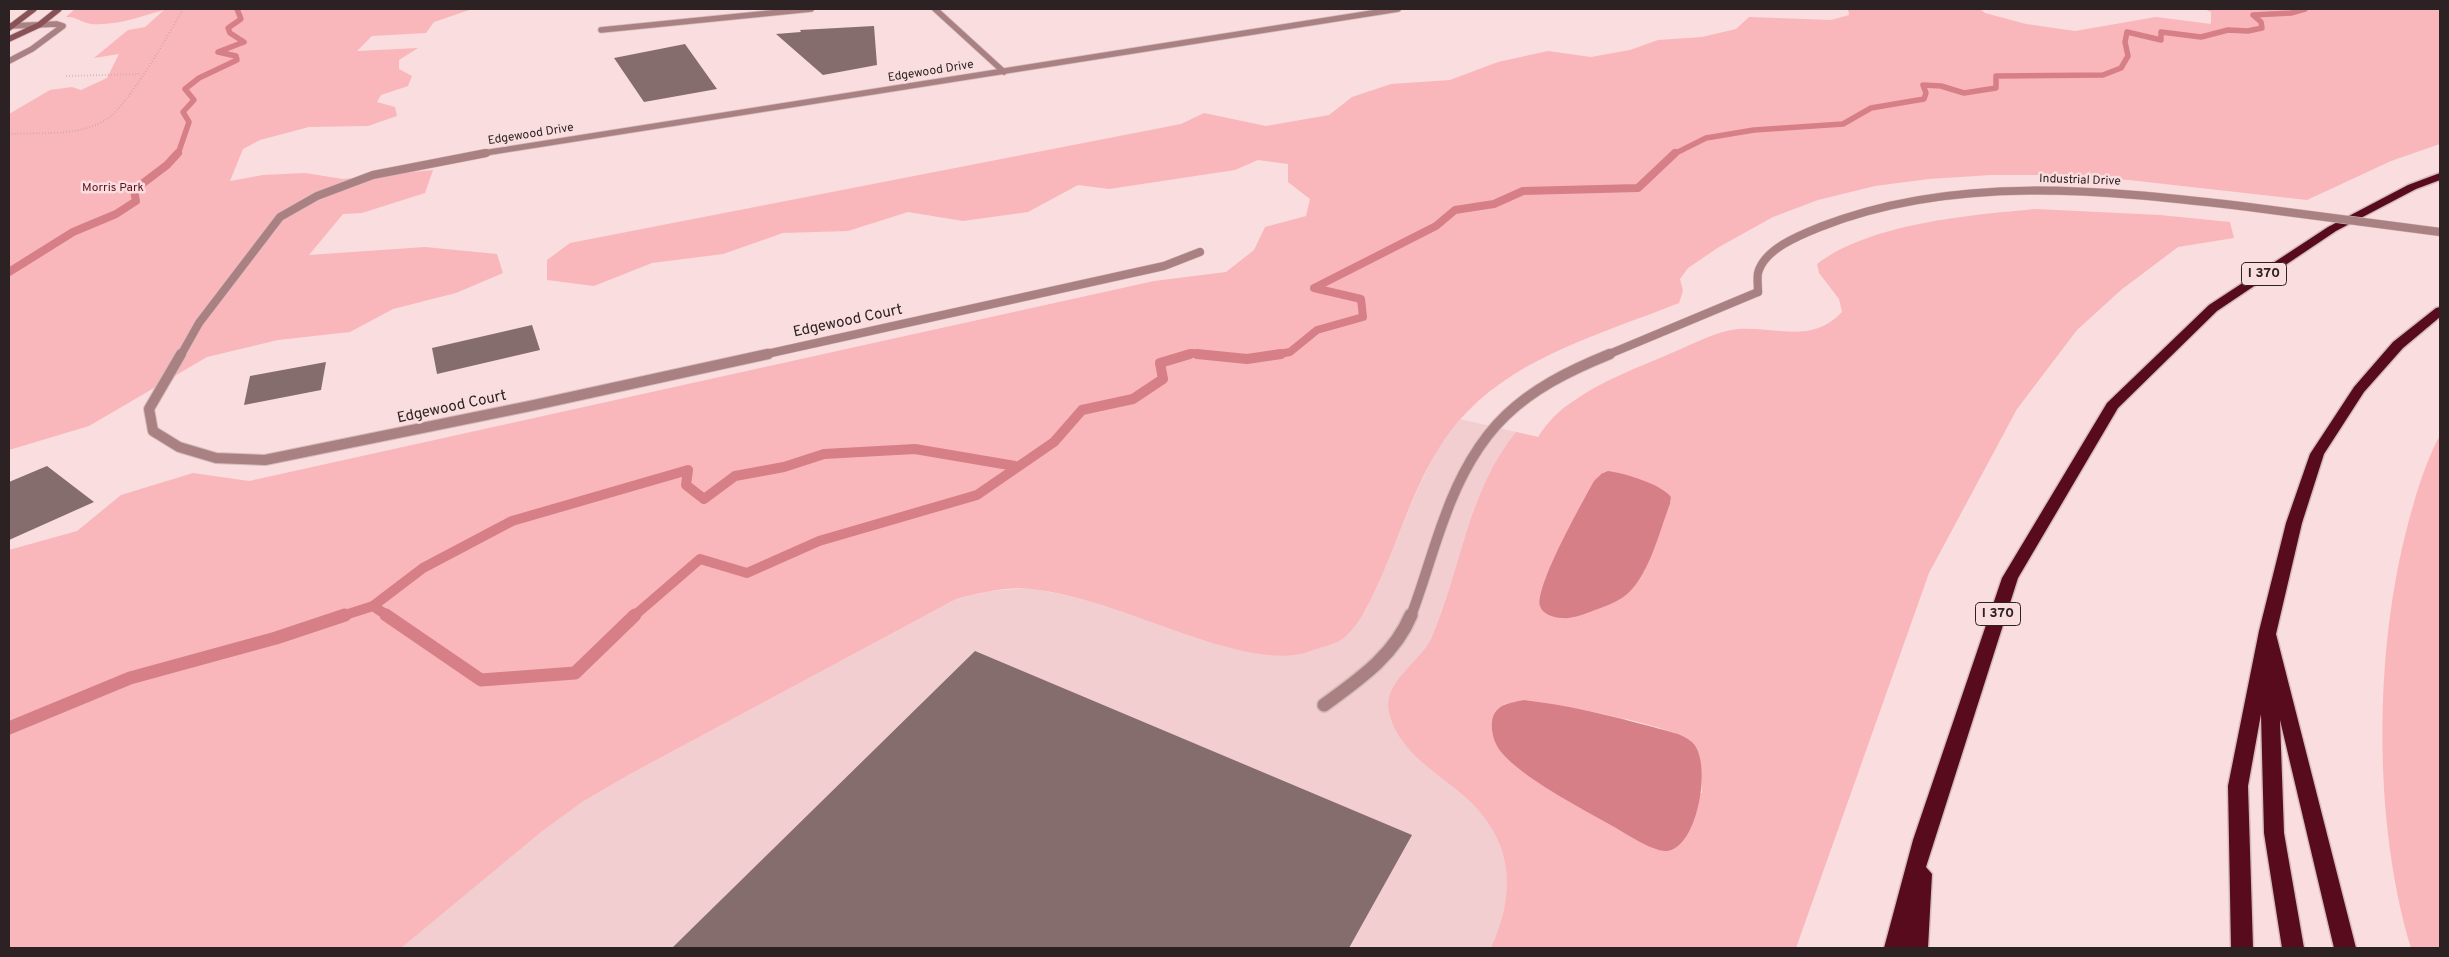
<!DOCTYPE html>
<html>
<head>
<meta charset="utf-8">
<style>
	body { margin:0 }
	#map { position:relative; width:2449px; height:957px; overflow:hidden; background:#faddde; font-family:Overpass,sans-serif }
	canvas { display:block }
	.frame { position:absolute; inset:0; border:10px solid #2c2223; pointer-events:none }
</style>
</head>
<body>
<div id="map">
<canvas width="2449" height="957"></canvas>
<div class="frame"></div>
</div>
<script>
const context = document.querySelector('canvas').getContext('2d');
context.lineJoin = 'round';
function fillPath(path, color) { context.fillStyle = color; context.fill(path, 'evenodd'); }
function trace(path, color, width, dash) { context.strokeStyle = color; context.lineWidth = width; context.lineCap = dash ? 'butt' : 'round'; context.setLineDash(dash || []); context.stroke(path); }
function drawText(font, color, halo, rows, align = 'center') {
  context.font = font + ' Overpass,sans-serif'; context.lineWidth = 5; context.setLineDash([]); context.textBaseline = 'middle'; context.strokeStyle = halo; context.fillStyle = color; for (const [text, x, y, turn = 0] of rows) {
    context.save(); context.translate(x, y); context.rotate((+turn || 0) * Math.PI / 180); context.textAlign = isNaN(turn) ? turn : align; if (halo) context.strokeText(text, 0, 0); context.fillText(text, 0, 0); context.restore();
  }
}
const built = new Path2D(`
	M 1460,419 L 1538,437 L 1697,948 L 154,948 L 547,827 L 582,802 L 632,773 L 956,599 L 991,591 L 1031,588 L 1078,598 L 1127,613 L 1305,653 L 1344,638 L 1366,610 L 1419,486 L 1441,441 Z`);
const green = new Path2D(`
	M 75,9 L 472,9 L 434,22 L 426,33 L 372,36 L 357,51 L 418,48 L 399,60 L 399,69 L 412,76 L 408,86 L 381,95 L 377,102 L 395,107 L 397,116 L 368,126 L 309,127 L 260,140 L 243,149 L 230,181 L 263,175 L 305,173 L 343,179 L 433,170 L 425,193 L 362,213 L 343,214 L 309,255 L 425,247 L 497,254 L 503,273 L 456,293 L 393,309 L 350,332 L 278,340 L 207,357 L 89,426 L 9,450 L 9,114 L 50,90 L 72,87 L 81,90 L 107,78 L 119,54 L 94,58 L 128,30 L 145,27 L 164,10 C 141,16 117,26 92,24 C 82,23 76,16 66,17 Z
	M 1848,9 L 1980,9 L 1985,13 L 2026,24 L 2075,31 L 2156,17 L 2211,24 L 2211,12 L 2204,9 L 2440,9 L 2440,144 L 2391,161 L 2307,200 L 2129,180 L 2058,175 L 1991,175 L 1929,179 L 1875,186 L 1818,200 L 1773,217 L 1719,247 L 1688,268 L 1680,279 L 1683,291 L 1679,303 C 1607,332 1523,354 1467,412 C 1423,457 1407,518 1382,575 C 1372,596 1363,621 1345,637 C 1337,644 1318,648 1308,652 C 1266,666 1195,637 1154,623 C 1115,609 1074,594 1032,589 C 1007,586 980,593 956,599 L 632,773 L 582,802 L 541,832 L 401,948 L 9,948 L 9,550 L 77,531 L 121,495 L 193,473 L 249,481 L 1154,281 L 1226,272 L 1254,250 L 1265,227 L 1306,216 L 1310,199 L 1288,182 L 1288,164 L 1258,160 L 1235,170 L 1109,189 L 1078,185 L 1028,212 L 963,221 L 908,212 L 848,231 L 783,233 L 723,254 L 652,263 L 594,286 L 547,280 L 547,260 L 570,243 L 1181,124 L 1204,113 L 1266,126 L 1329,115 L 1352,97 L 1391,84 L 1450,80 L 1498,62 L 1548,51 L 1591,57 L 1630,50 L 1658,40 L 1702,37 L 1736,29 L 1749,17 L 1831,20 L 1849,15 Z
	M 2036,209 L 2160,215 L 2230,222 L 2234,238 L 2178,247 L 2121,290 L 2077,330 L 2017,409 L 1929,573 L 1796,948 L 1491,948 C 1519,887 1512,834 1457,790 C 1431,769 1397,748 1389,712 C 1382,682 1421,662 1432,637 C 1462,567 1467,493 1516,432 L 1538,437 C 1548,422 1557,412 1572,402 C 1602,380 1640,367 1674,352 C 1693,344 1717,331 1738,329 C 1776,326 1811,345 1842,312 L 1839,299 L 1819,273 L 1817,264 C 1871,223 1970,215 2036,209 ZM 1600,474 L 1671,497 L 1670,504 L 1644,572 L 1545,580 L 1578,511 ZM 1524,700 C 1550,703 1682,726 1694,744 C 1703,758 1701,778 1702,793 L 1581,809 L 1528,775 L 1501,752 L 1504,704 Z
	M 2440,435 L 2440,948 L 2411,948 C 2373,822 2374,651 2408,524 C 2416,494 2425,463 2440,435 Z`);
const water = new Path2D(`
	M 1608,471 C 1624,473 1661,484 1671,497 L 1670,504 C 1659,532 1648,581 1622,598 C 1614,603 1604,607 1595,610 C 1584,614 1573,619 1562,618 C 1554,618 1542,614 1540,606 C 1535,586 1582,503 1594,481 L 1601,474 Z
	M 1524,700 C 1568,705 1611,716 1653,727 C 1666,731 1682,733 1692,742 C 1713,761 1698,848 1667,851 C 1652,852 1622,831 1609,824 C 1580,808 1522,777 1502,753 C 1494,744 1491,732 1492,721 C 1495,704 1510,703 1524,700 Z`);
const streamFar3 = new Path2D(`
	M 178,154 L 189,122 L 183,112 L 194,100 L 185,89 L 199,78 L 237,60 L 236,56 L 218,52 L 244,42 L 230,33 L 228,28 L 241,19 L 237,9
	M 1674,154 L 1706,138 L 1754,130 L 1843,124 L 1871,108 L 1924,99 L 1926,93 L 1923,85 L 1941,86 L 1964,93 L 1996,88 L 1996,76 L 2103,75 L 2121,68 L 2128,56 L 2125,42 L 2127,32 L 2161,40 L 2161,32 L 2201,37 L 2228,30 L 2248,31 L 2262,28 L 2261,22 L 2253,15 L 2291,13 L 2305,9`);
const streamFar2 = new Path2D(`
	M 9,272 L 73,232 L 116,214 L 136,201 L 134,190 L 167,165 L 178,153
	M 1186,355 L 1192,353 L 1208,355
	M 1273,355 L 1290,352 L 1317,330 L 1363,317 L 1361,299 L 1314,288 L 1436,226 L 1455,210 L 1494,204 L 1523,191 L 1638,188 L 1675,153`);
const streamFar1 = new Path2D(`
	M 1197,354 L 1247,359 L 1281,354
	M 373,606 L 423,568 L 512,521 L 688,470 L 686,485 L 704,499 L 735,476 L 784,467 L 824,454 L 915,449 L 1015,466
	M 342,616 L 373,606 L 388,616
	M 634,616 L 700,559 L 747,573 L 819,541 L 977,495 L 1054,442 L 1082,410 L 1133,399 L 1163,379 L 1160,363 L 1190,354`);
const stream = new Path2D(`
	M 386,615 L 481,680 L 575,673 L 635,615
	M 9,728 L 130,678 L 276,638 L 345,615`);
const building = new Path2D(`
	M 874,26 L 877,65 L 823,75 L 776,34 L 801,32 L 800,30 Z
	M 685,44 L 717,89 L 644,102 L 614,58 Z
	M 532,325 L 540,350 L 437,374 L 432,348 Z
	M 326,362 L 321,390 L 244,405 L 250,376 Z
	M 47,466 L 94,502 L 9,540 L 9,482 Z
	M 975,651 L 1412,835 L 1349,948 L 672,948 Z`);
const path = new Path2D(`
	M 66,76 L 141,74
	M 9,134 C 40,132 80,137 107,119 C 128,105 170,33 183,9`);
const laneFar2 = new Path2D(`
	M 1607,355 L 1758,292`);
const laneFar1 = new Path2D(`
	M 1411,616 C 1423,585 1432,551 1444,519 C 1477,426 1521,390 1610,354`);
const lane = new Path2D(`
	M 1324,705 C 1358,680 1394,656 1411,615`);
const streetFar2 = new Path2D(`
	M 935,9 L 1004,72
	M 9,26 L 57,24 L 63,26 L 32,49 L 9,61
	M 601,30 L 811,9
	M 478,154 L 1398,9`);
const streetFar1 = new Path2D(`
	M 1758,292 C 1758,286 1757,279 1758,273 C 1764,249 1800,235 1820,227 C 1955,174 2101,190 2241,206
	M 181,355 L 199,323 L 280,217 L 317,196 L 373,175 L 486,153
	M 762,355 L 1164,266 L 1200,252`);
const street = new Path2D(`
	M 181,354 L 149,409 L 153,431 L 179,447 L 216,458 L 265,460 L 530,406 L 768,354`);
const secondary = new Path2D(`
	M 9,28 L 34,9
	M 9,39 L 39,25 L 59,9`);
const highway = new Path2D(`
	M 2440,173 L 2440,180 L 2416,189 L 2336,231 L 2217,311 L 2118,408 L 2018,578 L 1926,867 L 1932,874 L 1928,948 L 1884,948 L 1913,840 L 2002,578 L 2107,403 L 2209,305 L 2328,227 L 2408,185 Z
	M 2440,307 L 2440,317 L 2403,348 L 2364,392 L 2324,454 L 2302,523 L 2276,634 L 2356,948 L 2334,948 L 2280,720 L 2284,833 L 2304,948 L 2282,948 L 2264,833 L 2261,714 L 2248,786 L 2253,948 L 2231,948 L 2228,786 L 2259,631 L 2286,523 L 2310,454 L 2354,387 L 2393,342 L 2436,308 Z`);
const streetBridge = new Path2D(`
	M 2241,206 L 2440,232`);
const farStreetnames = [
	["Edgewood Drive",931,72,-9],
	["Edgewood Drive",531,135,-9],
	["Industrial Drive",2080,181,2]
];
const farParknames = [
	["Morris Park",113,189]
];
const shields = [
	[2264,274,45],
	[1998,614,45]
];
const shieldNames = [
	["I 370",2264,274],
	["I 370",1998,614]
];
const streetNames = [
	["Edgewood Court",848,322,-12],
	["Edgewood Court",452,408,-12]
];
fillPath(built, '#f3ced0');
fillPath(green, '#f9b7bb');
fillPath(water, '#d67f86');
trace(streamFar3, '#d67f86', 5.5);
trace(streamFar2, '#d67f86', 8);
trace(streamFar1, '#d67f86', 10);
trace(stream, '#d67f86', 13);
fillPath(building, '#856c6d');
trace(laneFar2, '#d5bbbc', 9);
trace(laneFar1, '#d5bbbc', 12);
trace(lane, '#d5bbbc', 16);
trace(streetFar2, '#d5bbbc', 7);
trace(streetFar1, '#d5bbbc', 9);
trace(street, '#d5bbbc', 12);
trace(secondary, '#d5bbbc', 7);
trace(highway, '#d5bbbc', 3);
trace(path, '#b69fa0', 2, [0.5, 2.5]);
trace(laneFar2, '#a98183', 8);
trace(laneFar1, '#a98183', 10);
trace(lane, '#a98183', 13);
trace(streetFar2, '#a98183', 5.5);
trace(streetFar1, '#a98183', 8);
trace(street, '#a98183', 10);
trace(secondary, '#885256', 5.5);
fillPath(highway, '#580b1c');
trace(streetBridge, '#d5bbbc', 9, []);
trace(streetBridge, '#a98183', 8);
drawText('12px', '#2c2223', '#faddde', farStreetnames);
drawText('12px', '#5f1020', '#faddde', farParknames);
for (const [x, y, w] of shields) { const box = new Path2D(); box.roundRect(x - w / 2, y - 11.5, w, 23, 4); context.fillStyle = '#faddde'; context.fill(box); trace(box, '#2c2223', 1); }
drawText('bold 14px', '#2c2223', null, shieldNames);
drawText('15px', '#2c2223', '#faddde', streetNames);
</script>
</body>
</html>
